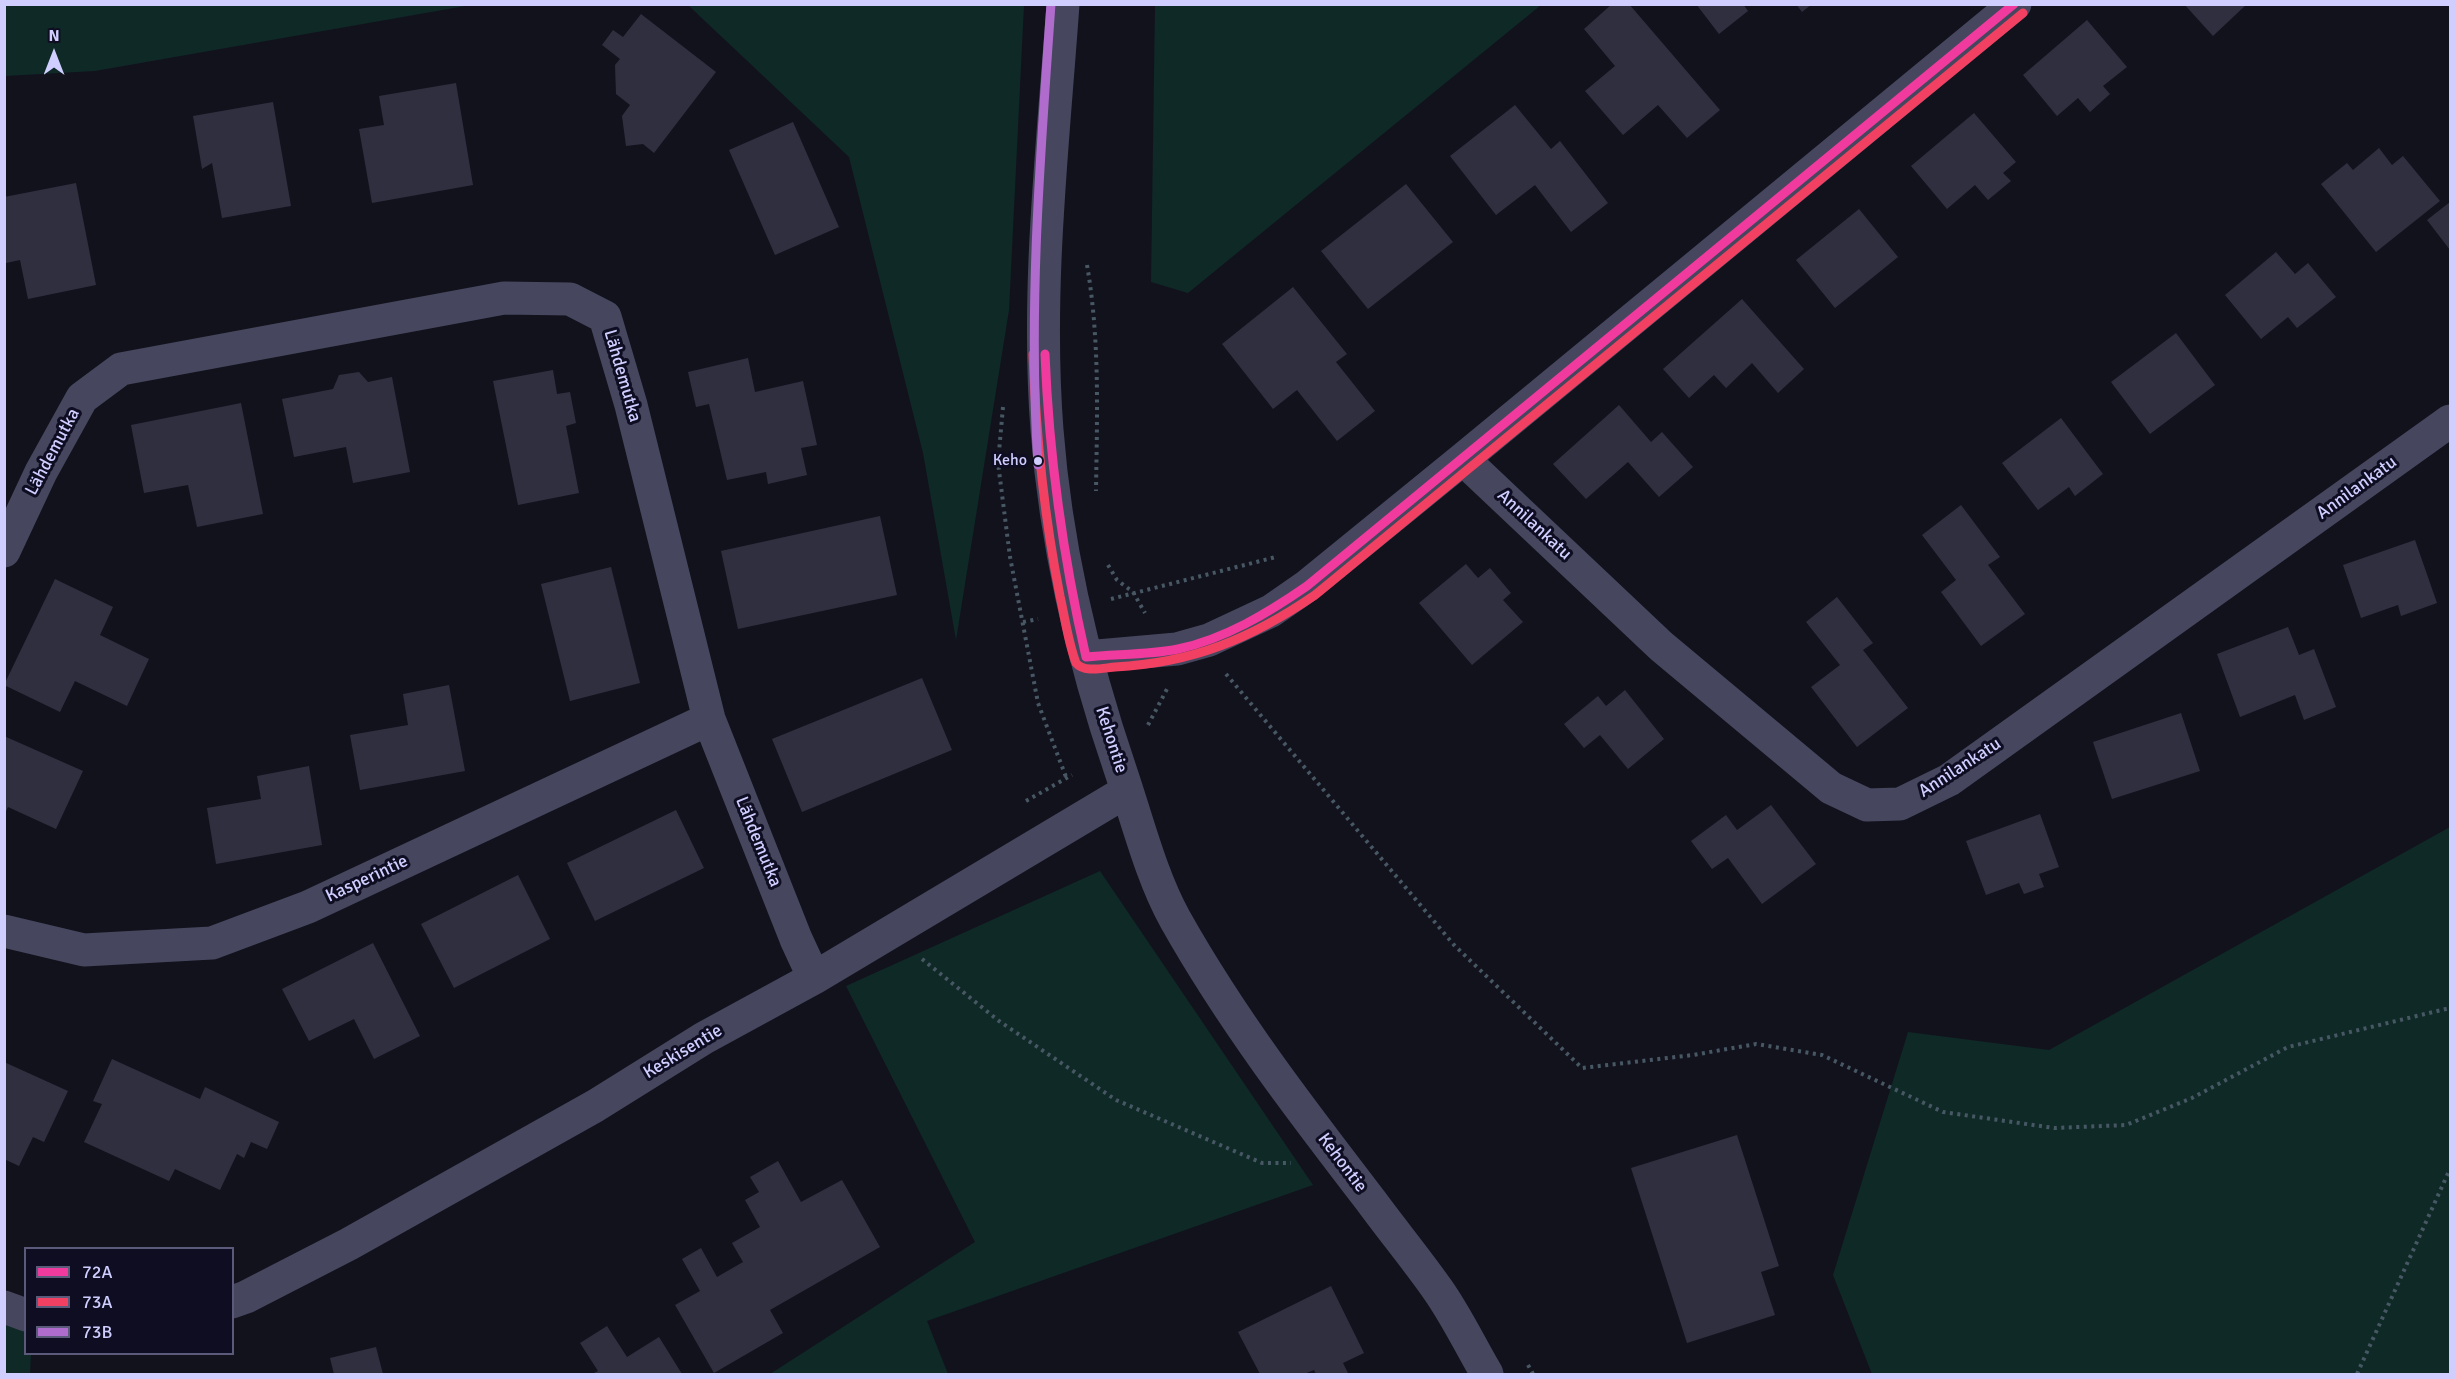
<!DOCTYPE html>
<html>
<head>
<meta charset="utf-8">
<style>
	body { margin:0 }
	#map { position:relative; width:2455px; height:1379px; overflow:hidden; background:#12121d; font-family:Signika,sans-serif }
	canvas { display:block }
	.frame { position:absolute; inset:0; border:6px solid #cfceff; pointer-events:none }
	.legend { position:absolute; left:24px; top:1247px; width:210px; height:108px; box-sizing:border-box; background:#0e0d22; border:2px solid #5b5a7a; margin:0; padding:8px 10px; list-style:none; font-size:18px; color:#cfceff }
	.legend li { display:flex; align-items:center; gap:12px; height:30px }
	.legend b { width:30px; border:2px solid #5b5a7a }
	.north { position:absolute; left:24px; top:24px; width:60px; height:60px; -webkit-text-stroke:4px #0e0d22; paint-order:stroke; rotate:0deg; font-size:16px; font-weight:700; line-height:24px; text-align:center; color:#cfceff }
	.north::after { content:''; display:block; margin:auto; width:21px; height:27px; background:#cfceff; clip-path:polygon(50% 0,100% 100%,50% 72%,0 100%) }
</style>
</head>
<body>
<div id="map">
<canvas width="2455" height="1379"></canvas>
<div class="frame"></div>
<ul class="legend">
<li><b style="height:8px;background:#f13a9d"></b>72A</li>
<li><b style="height:8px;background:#f24062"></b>73A</li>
<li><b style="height:8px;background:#b06ccc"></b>73B</li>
</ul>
<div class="north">N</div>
</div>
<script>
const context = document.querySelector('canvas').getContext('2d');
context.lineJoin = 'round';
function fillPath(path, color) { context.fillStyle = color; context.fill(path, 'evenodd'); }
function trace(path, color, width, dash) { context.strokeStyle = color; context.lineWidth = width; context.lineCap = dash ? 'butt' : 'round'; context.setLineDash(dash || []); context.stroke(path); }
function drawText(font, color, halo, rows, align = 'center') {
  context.font = font + ' Signika,sans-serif'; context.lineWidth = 6; context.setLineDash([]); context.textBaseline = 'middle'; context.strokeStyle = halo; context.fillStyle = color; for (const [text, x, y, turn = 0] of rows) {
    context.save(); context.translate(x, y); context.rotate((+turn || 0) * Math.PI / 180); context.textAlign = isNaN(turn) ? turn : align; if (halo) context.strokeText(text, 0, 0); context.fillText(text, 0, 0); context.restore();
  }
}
const green = new Path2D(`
	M 5,4 L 471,4 L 471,5 L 95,71 L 5,76 Z
	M 688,5 L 1024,5 L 1009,310 L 956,640 L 923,453 L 849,157 Z
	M 1155,5 L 1155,4 L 1541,5 L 1188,293 L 1151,282 Z
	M 2450,827 L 2450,1374 L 1872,1374 L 1833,1275 L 1908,1032 L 2049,1050 Z
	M 1100,871 L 1313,1185 L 927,1321 L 948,1374 L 770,1374 L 975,1242 L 846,986 Z
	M 4,1307 L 25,1315 L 26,1354 L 31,1354 L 30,1374 L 5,1374 Z`);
const building = new Path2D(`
	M 1612,4 L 1629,4 L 1720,110 L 1687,138 L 1658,105 L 1623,135 L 1585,91 L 1615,66 L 1584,29 Z
	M 1696,4 L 1743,4 L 1748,11 L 1719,34 Z
	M 1796,4 L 1812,4 L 1802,12 Z
	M 2184,4 L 2247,4 L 2213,36 Z
	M 641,14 L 716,72 L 654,153 L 643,144 L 626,146 L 622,116 L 630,105 L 616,94 L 615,65 L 620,59 L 602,45 L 613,30 L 623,37 Z
	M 2087,20 L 2127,67 L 2103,86 L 2110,94 L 2090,112 L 2078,98 L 2057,116 L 2023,75 Z
	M 456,83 L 473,185 L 372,203 L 359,129 L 384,125 L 379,96 Z
	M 273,102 L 291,206 L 222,218 L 212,163 L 202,169 L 193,116 Z
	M 1515,105 L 1551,149 L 1560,141 L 1608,203 L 1571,232 L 1535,185 L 1496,215 L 1450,156 Z
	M 1974,113 L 2016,162 L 2003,173 L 2011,181 L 1988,200 L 1975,185 L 1947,209 L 1911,166 Z
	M 793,122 L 839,227 L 775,255 L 729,150 Z
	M 2379,148 L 2392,165 L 2403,156 L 2440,201 L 2376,252 L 2321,184 L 2347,163 L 2353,170 Z
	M 76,183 L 96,285 L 28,299 L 20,260 L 6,263 L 4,197 Z
	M 1406,184 L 1453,242 L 1368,309 L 1321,251 Z
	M 2450,202 L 2450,250 L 2427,220 Z
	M 1859,209 L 1898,257 L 1835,308 L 1796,260 Z
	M 2276,252 L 2295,274 L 2308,263 L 2336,297 L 2297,328 L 2288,317 L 2261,339 L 2225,295 Z
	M 1293,287 L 1347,354 L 1336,362 L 1375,411 L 1337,441 L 1297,390 L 1273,409 L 1222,344 Z
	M 1742,299 L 1804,369 L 1778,393 L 1752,363 L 1726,388 L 1714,375 L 1689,398 L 1663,369 Z
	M 2176,333 L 2215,385 L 2150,434 L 2111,382 Z
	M 748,358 L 755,392 L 803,381 L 817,445 L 801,448 L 807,475 L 768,484 L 766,472 L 727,480 L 709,404 L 696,407 L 688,372 Z
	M 553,370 L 557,394 L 570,392 L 576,423 L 566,426 L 579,493 L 518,505 L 493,381 Z
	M 359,372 L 368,382 L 392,377 L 410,472 L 353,483 L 346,447 L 294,457 L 282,399 L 333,389 L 339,375 Z
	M 241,403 L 263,514 L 197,527 L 188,485 L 144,493 L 131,425 Z
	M 1619,405 L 1651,442 L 1662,432 L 1693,467 L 1659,497 L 1628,462 L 1586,499 L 1553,464 Z
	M 2061,418 L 2103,474 L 2075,496 L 2069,487 L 2038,510 L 2002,463 Z
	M 1961,505 L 2000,557 L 1988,565 L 2025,614 L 1981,646 L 1941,592 L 1956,580 L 1922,535 Z
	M 880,516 L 897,595 L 738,629 L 721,551 Z
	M 2415,540 L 2437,603 L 2401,616 L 2398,605 L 2361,618 L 2343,565 Z
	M 1466,564 L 1478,578 L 1490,568 L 1511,593 L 1503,600 L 1523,622 L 1472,665 L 1419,603 Z
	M 611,567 L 640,683 L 570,701 L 541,584 Z
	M 55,579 L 113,607 L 100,635 L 149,659 L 127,706 L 75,681 L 60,712 L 4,685 Z
	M 1837,597 L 1873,643 L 1863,650 L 1908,708 L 1857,747 L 1811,687 L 1840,665 L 1806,622 Z
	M 2288,627 L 2299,655 L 2314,649 L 2336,707 L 2304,720 L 2295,695 L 2240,717 L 2217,654 Z
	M 922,678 L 952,750 L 802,812 L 772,739 Z
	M 449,685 L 465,771 L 360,790 L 350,735 L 408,725 L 403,694 Z
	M 1625,690 L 1664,739 L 1628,769 L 1600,735 L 1584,748 L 1564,724 L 1598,696 L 1606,706 Z
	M 2181,713 L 2200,771 L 2112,799 L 2093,742 Z
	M 4,736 L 83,771 L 56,829 L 8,807 L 4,816 Z
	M 309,766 L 322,845 L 216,864 L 207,808 L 261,799 L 257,776 Z
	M 1771,805 L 1816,864 L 1762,904 L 1728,858 L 1712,869 L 1691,841 L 1726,815 L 1737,830 Z
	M 676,810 L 704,868 L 595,921 L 567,863 Z
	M 2040,814 L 2059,867 L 2039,874 L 2044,887 L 2024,894 L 2019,883 L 1986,895 L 1966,841 Z
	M 518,875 L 550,939 L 454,988 L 421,924 Z
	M 373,943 L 420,1036 L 374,1059 L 354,1019 L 309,1041 L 282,989 Z
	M 112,1059 L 200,1099 L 205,1087 L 279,1122 L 267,1149 L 251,1142 L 244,1158 L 237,1154 L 220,1190 L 175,1169 L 169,1181 L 84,1142 L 102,1104 L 93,1101 Z
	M 4,1062 L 68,1091 L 44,1142 L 33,1137 L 19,1166 L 4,1159 Z
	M 1737,1135 L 1779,1266 L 1761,1272 L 1775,1315 L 1687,1343 L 1631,1168 Z
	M 778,1161 L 801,1202 L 842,1180 L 880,1247 L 770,1310 L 783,1333 L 714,1373 L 675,1305 L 700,1291 L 682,1259 L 701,1248 L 717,1277 L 743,1262 L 732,1243 L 760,1227 L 745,1200 L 759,1192 L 750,1177 Z
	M 1331,1286 L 1364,1353 L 1343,1363 L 1348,1373 L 1345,1374 L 1316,1374 L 1314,1370 L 1304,1374 L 1260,1374 L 1238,1332 Z
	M 607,1326 L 627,1357 L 659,1337 L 682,1374 L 592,1374 L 598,1371 L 580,1343 Z
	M 376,1347 L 383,1374 L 334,1374 L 330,1358 Z`);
const path = new Path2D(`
	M 1087,265 C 1100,340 1097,416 1096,491
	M 1003,407 L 998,463 L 1010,557 L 1038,703 L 1066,777
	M 1108,565 L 1117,580 L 1133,592 L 1145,613
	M 1111,599 L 1276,557
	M 1023,622 L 1038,619
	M 1226,674 L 1454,945 L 1582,1068 L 1693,1055 L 1756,1044 L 1822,1055 L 1943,1112 L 2054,1128 L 2126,1125 L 2192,1098 L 2288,1047 L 2450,1008
	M 1148,725 L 1167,689
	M 1026,801 L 1072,775
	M 922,959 L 999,1021 L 1116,1100 L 1262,1163 L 1291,1163
	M 1528,1365 L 1533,1374
	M 2357,1374 L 2450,1169`);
const minor = new Path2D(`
	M 1063,4 C 1053,145 1036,289 1047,430 C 1056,547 1083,661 1121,772 C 1137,819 1151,876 1175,919 C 1231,1019 1301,1110 1371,1201 C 1393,1231 1417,1260 1438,1290 C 1457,1317 1471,1347 1487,1374
	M 1463,459 L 1661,646 L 1831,788 L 1867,805 L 1900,804 L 1949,780 L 2450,421
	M 4,551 L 41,472 L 82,398 L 121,369 L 504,298 L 570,299 L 605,317 L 631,405 L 709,719 L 796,939 L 814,978
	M 1086,657 L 1177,649 L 1209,640 L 1271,611 L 1307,586 L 1463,459 L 2015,4
	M 4,931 L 84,950 L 212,943 L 308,907 L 709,719
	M 232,1302 L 246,1297 L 349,1244 L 595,1106 L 704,1038 L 814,978 L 1127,791
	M 4,1307 L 26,1315`);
const bus1 = new Path2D(`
	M 1045,354 C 1049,457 1063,557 1086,657
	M 1086,657 C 1116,654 1149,655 1178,649 C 1225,639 1268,613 1307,586 L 2014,4`);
const bus2 = new Path2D(`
	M 1033,354 C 1036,436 1044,516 1060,596 C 1065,618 1068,642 1076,663 C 1084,673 1103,668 1115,667 C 1192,663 1251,639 1315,595 L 2023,13`);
const bus3 = new Path2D(`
	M 1038,465 C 1028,311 1040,158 1051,4`);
const markers = [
	[1038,461,5,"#cfceff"]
];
const busNames = [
	["Keho",1027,461]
];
const streetNames = [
	["Lähdemutka",622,376,74],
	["Lähdemutka",53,452,-62],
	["Annilankatu",2357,488,-36],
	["Annilankatu",1534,525,43],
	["Kehontie",1111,740,72],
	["Annilankatu",1960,768,-33],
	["Lähdemutka",758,842,68],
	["Kasperintie",367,879,-25],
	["Keskisentie",683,1052,-31],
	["Kehontie",1342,1163,53]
];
fillPath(green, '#0f2927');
fillPath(building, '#302f40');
trace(path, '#475864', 4, [3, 4.5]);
trace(minor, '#46475e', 33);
trace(bus1, '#f13a9d', 9);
trace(bus2, '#f24062', 9);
trace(bus3, '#b06ccc', 9);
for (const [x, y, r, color] of markers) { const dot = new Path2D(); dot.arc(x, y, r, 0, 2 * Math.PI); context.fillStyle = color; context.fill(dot); trace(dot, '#0e0d22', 2); }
drawText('16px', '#cfceff', '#0e0d22', busNames, 'right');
drawText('18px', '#cfceff', '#0e0d22', streetNames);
</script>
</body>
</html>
